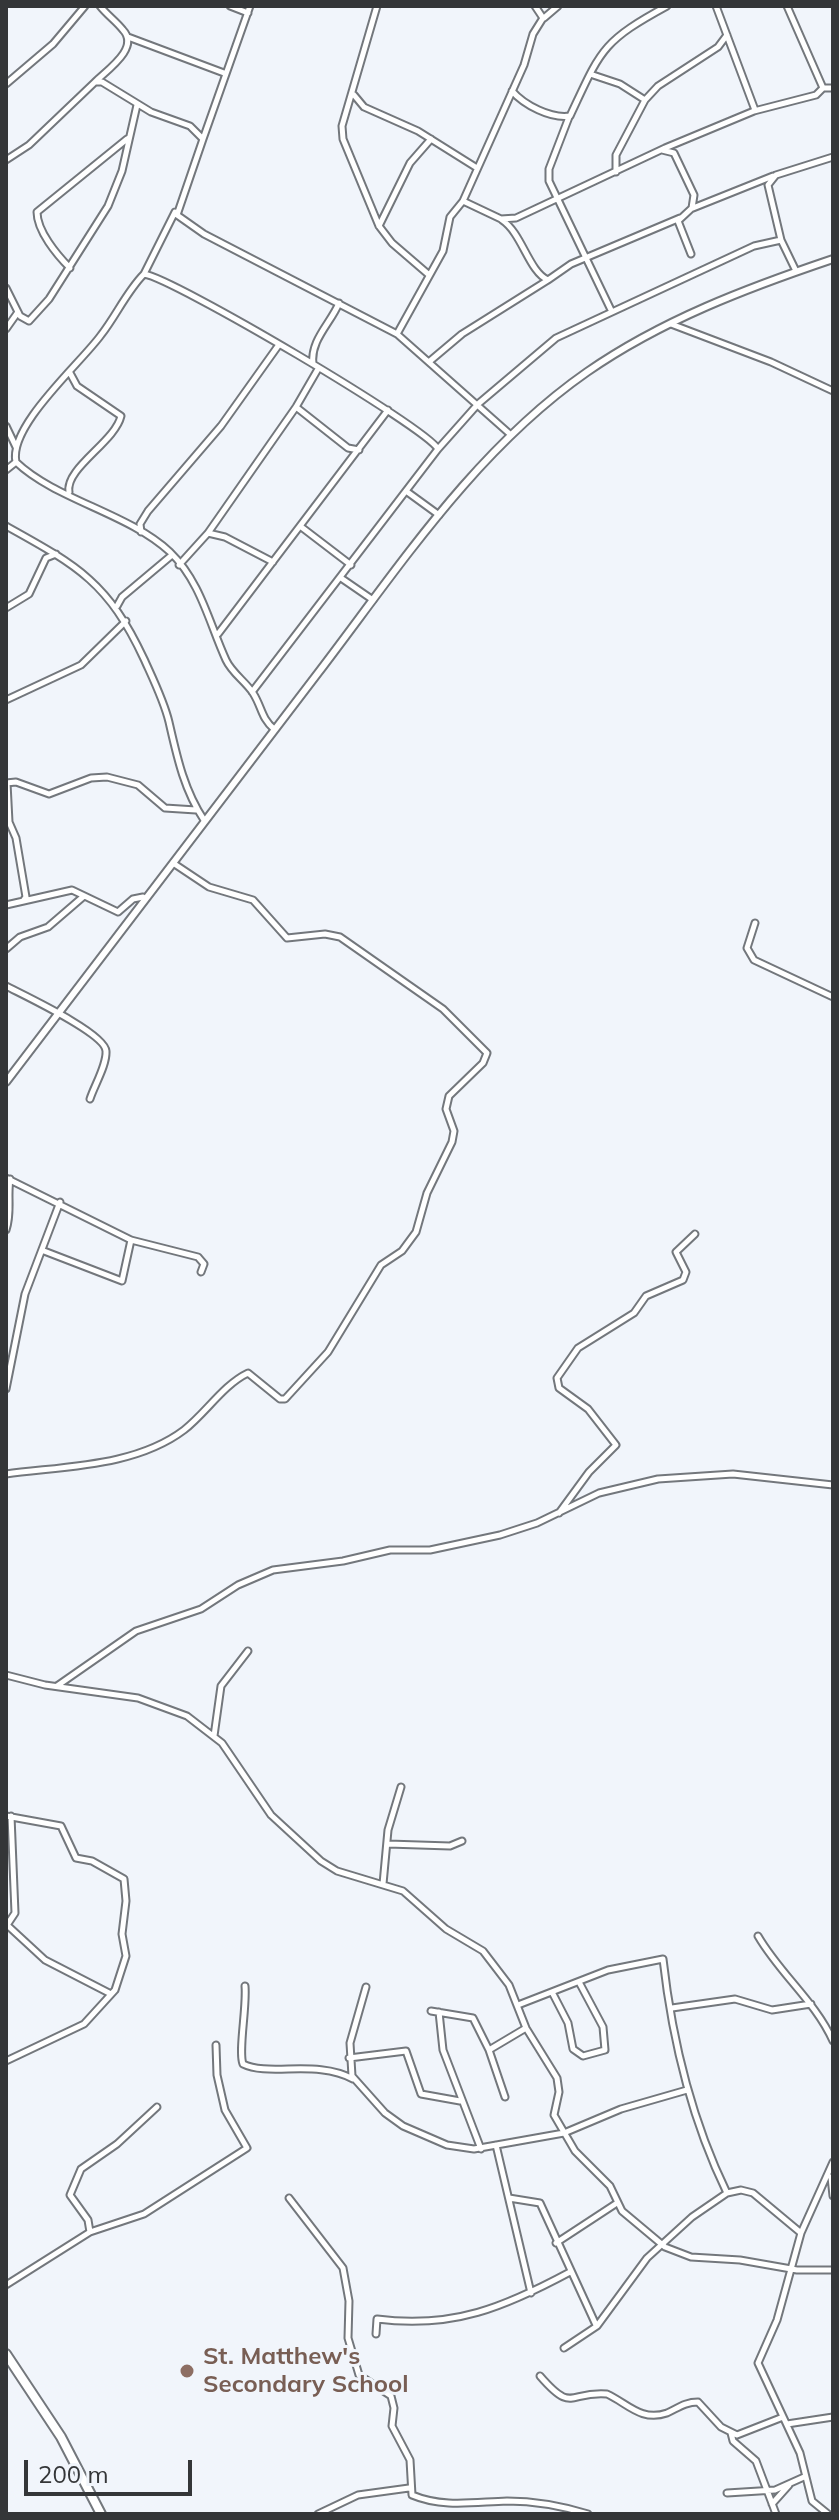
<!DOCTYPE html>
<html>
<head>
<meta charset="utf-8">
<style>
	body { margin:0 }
	#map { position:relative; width:839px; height:2520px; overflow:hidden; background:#f1f5fb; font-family:Mulish,sans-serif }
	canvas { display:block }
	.frame { position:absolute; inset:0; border:8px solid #343638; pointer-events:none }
	.scale { position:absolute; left:24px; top:2460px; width:168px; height:36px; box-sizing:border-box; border:4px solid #343638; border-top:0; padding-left:10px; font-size:24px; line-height:28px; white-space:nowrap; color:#343638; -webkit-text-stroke:6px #f1f5fb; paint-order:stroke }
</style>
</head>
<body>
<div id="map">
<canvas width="839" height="2520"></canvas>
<div class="frame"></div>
<div class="scale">200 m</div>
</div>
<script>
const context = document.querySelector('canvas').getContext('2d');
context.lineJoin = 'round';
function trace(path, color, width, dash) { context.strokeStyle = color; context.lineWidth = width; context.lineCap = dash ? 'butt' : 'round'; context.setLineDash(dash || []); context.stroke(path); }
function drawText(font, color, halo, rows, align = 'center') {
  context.font = font + ' Mulish,sans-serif'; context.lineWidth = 6; context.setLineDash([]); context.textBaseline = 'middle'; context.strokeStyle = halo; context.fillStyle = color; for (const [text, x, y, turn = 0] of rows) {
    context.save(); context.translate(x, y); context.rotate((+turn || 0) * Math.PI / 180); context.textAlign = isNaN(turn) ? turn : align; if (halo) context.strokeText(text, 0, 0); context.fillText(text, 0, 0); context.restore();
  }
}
const street = new Path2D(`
	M 230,6 L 248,13
	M 377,6 L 342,126 L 343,139 L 379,226 L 392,243 L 428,274
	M 716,6 L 755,110
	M 787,6 L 823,88 L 833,88
	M 544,18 L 558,6
	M 128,37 L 224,73
	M 590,74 L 620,84 L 645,100
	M 95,82 C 107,70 140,48 123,30 C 116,21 107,15 100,6
	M 6,84 L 53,44 L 85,6
	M 512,91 C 524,105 551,119 570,116 C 601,50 601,42 667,6
	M 354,95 L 364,107 L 418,131 L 477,168
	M 569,117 L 549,169 L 549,181 L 611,310
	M 203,139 L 250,6
	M 662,150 L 674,153 L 694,195 L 692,208 L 678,221 L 691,254
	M 6,160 L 29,145 L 95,82 L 102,82 L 151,112 L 190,126 L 203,139 L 177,215 L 204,234 L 397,334 L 511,435
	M 616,172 L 616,155 L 645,100 L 658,86 L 718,47 L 727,35
	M 463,201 L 501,219 L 516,218 L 665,148 L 754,111 L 816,95 L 823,88
	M 693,208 L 773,176
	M 502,220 C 522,233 529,272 548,280 L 571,264 L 680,218
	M 379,226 L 410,163 L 431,139
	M 70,268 C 57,255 37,231 37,212 L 127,139
	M 796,271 L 781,240 L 768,185 L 776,175 L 833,157
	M 144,274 L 175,212
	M 6,288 L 20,316 L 29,321 L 49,299 L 108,206 L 122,171 L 137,105
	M 671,324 L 771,362 L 833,391
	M 6,329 L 18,312
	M 397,334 L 443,251 L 450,217 L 463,201 L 524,65 L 533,34 L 543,18 L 535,6
	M 430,361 L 462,334 L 548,280
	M 313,364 C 310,340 331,323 339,303
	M 296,407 L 348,448 L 359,450
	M 6,426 L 16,447
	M 438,449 L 478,404 L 556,338 L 754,246 L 781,240
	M 6,470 L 16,462
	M 406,491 L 439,515
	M 69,492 C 65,468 115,442 121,416 L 77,386 L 70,373
	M 6,526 C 78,566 108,582 144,659 C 153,679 164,701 169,722 C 177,757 184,790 204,820
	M 300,526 L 351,565
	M 141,532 L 140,524 L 148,511 L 221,426 L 278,346
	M 208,533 L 225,537 L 273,562
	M 179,565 L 208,533 L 296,407 L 318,369
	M 341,578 L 373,600
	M 117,606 L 122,597 L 172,555
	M 6,608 L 29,594 L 46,558 L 56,554
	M 218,634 L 388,410
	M 252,692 L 438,449 C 426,427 173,278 144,274 C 127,291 116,316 101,335 C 81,363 8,426 16,462 C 56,500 128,513 170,552 C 201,582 209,623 226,660 C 232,673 245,681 253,693 C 262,707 261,718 274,729
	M 6,700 L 81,665 L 126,621
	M 6,783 L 16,782 L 49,794 L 91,778 L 107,777 L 138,785 L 165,808 L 196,810
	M 7,783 L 9,822 L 16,838 L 26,897 L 23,901
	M 6,905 L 72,890 L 118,912 L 133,899 L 143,897
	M 755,923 L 747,948 L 754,960 L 833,997
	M 6,949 L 20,937 L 48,927 L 84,896
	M 6,986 C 23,995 105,1033 106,1051 C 107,1065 94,1086 90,1099
	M 6,1178 L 131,1240 L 198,1257 L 204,1264 L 201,1272
	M 6,1230 C 12,1212 7,1198 10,1179
	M 44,1251 L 122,1281 L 131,1240
	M 6,1389 L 25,1294 L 60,1202
	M 6,1474 C 64,1466 135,1467 184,1430 C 206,1413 223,1385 248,1373 L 280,1399 L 285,1399 L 328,1352 L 381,1265 L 402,1251 L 416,1232 L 427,1193 L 452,1142 L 454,1131 L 446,1109 L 449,1096 L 483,1063 L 487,1053 L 443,1009 L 340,937 L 325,934 L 287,938 L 253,900 L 209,887 L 173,863
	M 559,1513 L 589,1472 L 616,1445 L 588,1409 L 559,1388 L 557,1378 L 578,1348 L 634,1313 L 646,1296 L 683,1280 L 686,1272 L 676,1252 L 695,1234
	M 6,1675 L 45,1685 L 138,1698 L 187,1716 L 222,1743 L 271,1815 L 321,1861 L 337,1871 L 403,1891 L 446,1929 L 483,1951 L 509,1985 L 526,2028 L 557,2078 L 559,2092 L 554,2115 L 575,2151 L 610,2186 L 622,2211 L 665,2247 L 691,2257 L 740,2260 L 797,2270 L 833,2270
	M 57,1686 L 136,1631 L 201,1609 L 238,1585 L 273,1570 L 343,1561 L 390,1550 L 430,1550 L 500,1535 L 537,1523 L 599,1493 L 658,1479 L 733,1474 L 833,1485
	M 214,1736 L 221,1686 L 248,1651
	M 6,1816 L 61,1826 L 76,1858 L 92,1861 L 124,1879 L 126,1901 L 122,1934 L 126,1956 L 115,1990 L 84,2024 L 6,2061
	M 388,1844 L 450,1846 L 462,1841
	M 383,1884 L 388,1830 L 401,1787
	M 6,1924 L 45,1960 L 111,1994
	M 7,1925 L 15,1913 L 11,1816
	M 758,1936 C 780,1974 815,2001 833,2041
	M 245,1986 C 247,2007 238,2051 243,2064 C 269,2077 317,2059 353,2079
	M 366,1987 L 350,2043 L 352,2076 L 385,2113 L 403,2126 L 447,2145 L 474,2149 L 564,2133 L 621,2109 L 687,2090
	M 552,1992 L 568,2023 L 573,2049 L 583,2056 L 605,2050 L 603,2027 L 579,1982
	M 518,2005 L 608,1970 L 663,1959 C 672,2039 692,2121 727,2193
	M 672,2008 L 735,1999 L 772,2010 L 811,2004
	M 431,2011 L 473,2018 L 489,2050
	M 439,2012 L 443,2050 L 481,2149
	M 349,2058 L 406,2051 L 421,2094 L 460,2101
	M 505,2097 L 489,2050 L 526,2028
	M 496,2145 L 531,2293
	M 831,2177 L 833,2196
	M 289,2198 L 343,2268 L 349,2301 L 348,2338 L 359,2375 L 391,2396 L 394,2408 L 392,2426 L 410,2460 L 412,2495 C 443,2508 474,2502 507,2501 C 535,2501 562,2506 588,2514
	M 509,2198 L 540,2203 L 596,2325
	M 90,2232 L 88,2220 L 70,2195 L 81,2169 L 117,2144 L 157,2107
	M 556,2243 L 617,2203
	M 6,2285 L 90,2232 L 144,2214 L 247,2148 L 225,2110 L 217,2075 L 216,2045
	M 376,2334 L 377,2319 C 453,2329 505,2307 570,2272
	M 564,2348 L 597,2326 L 647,2258 L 692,2217 L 727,2193 L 741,2190 L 753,2193 L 801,2233
	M 540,2376 C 573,2414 568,2391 607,2394 C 627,2403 641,2422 667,2413 C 678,2408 685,2402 698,2402 L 721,2427 L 737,2435 L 783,2417
	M 787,2424 L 833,2417
	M 731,2433 L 733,2441 L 756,2461 L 776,2514
	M 727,2493 L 775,2490 L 804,2477
	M 772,2504 L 789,2485
	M 318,2514 L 358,2495 L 409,2488
	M 828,2514 L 812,2501 L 800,2453 L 758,2363 L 777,2320 L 801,2233 L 833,2162`);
const secondary = new Path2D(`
	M 6,1082 C 110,946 214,810 318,673 C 399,567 475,450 587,372 C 662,320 747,288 833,259`);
const highway = new Path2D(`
	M 6,2354 L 61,2437 L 101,2514`);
const markers = [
	[187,2371,8,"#8d6e63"]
];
const educationNames = [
	["St. Matthew's",203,2357],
	["Secondary School",203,2385]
];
trace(street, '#73777c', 9);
trace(secondary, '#73777c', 10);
trace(highway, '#73777c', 12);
trace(street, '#fff', 5);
trace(secondary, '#fff', 6);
trace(highway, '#fff', 8);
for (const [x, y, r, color] of markers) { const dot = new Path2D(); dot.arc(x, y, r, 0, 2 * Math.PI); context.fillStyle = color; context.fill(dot); trace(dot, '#f1f5fb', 3); }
drawText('bold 24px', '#785e54', '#f1f5fb', educationNames, 'left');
</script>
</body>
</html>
